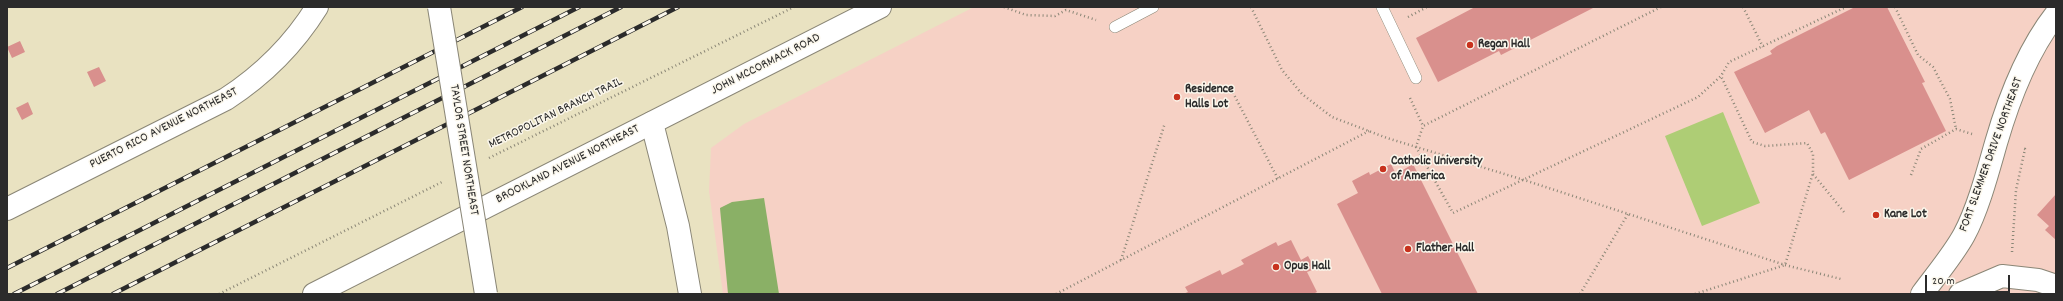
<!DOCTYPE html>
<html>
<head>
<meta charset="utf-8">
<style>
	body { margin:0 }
	#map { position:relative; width:2063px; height:301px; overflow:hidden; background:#e9e2c1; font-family:Dekko,sans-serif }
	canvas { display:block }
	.frame { position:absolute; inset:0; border:8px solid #2b2b2b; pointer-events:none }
	.scale { position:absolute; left:1925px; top:275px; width:85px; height:18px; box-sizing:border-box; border:2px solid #2b2b2b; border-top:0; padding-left:5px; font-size:12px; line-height:14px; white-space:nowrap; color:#2b2b2b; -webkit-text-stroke:3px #fbf7ec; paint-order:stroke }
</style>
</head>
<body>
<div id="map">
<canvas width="2063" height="301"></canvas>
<div class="frame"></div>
<div class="scale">20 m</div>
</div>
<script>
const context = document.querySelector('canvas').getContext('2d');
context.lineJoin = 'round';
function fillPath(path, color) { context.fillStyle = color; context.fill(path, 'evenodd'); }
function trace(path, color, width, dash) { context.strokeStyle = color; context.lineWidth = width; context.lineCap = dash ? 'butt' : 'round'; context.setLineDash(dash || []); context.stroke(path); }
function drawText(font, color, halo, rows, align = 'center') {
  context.font = font + ' Dekko,sans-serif'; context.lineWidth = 3; context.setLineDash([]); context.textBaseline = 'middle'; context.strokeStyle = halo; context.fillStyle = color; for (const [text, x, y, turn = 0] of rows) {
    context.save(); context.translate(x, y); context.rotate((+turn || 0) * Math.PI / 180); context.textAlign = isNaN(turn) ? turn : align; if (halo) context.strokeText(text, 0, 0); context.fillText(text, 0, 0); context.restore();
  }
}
const built = new Path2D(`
	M 974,7 L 2056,7 L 2056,294 L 723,294 L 709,191 L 711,148 L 744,124 Z`);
const green = new Path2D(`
	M 1723,112 L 1760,203 L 1702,226 L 1665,136 Z`);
const forest = new Path2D(`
	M 764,198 L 779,294 L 728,294 L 720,208 L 732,202 Z`);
const building = new Path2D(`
	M 1475,7 L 1595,7 L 1501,55 L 1499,51 L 1438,82 L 1416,38 Z
	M 1855,7 L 1887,7 L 1925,82 L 1922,83 L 1946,131 L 1849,180 L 1825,132 L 1821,134 L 1809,110 L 1765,133 L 1734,72 L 1772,54 L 1770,51 L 1777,46 Z
	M 20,41 L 25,52 L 12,58 L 7,47 Z
	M 99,67 L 106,81 L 94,87 L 87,72 Z
	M 28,102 L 33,114 L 22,120 L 16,108 Z
	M 1391,164 L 1396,174 L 1413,164 L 1478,294 L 1382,294 L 1337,204 L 1358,193 L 1352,181 L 1369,172 L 1370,175 Z
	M 2056,194 L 2056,240 L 2045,230 L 2049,226 L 2037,215 Z
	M 1291,240 L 1301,260 L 1308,256 L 1315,269 L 1307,272 L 1317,292 L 1313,294 L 1183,294 L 1188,292 L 1185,287 L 1220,270 L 1222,275 L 1244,264 L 1241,260 L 1276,242 L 1278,246 Z`);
const path = new Path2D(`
	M 1004,7 L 1026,15 L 1055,16 L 1066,10 L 1096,20
	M 1251,7 L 1282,70 L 1302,94 L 1332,117 L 1387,138 L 1524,180 L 1785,265 L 1841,279
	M 1661,7 L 1423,126 L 1416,147 L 1453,213 L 1698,97 L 1721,76 L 1729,62 L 1846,7
	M 1743,7 L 1763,47
	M 1895,7 L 1918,55 L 1933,67 L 1950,99 L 1956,129
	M 1408,17 L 1427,7
	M 1231,89 L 1278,179
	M 1410,98 L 1423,126
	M 489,158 L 794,7
	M 1813,174 L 1844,212
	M 1911,175 L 1921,149 L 1956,129 L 1972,134
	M 2012,252 L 2016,190 L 2025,149 L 2022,148
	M 1121,260 L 1165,123
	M 219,294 L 442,182
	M 1056,294 L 1369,131
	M 1580,294 L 1628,214
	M 1695,294 L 1785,265 L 1813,173 L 1813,154 L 1807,143 L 1765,146 L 1752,142 L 1721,76`);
const lane = new Path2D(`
	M 1382,7 L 1416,78
	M 1115,27 L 1153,7`);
const street = new Path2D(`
	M 7,209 L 226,99 C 263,75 294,44 317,7
	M 314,294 L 880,7
	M 1922,294 C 1936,275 1953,255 1964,235 C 1978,209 1988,171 1996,143 C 2009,98 2027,51 2056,14
	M 1960,294 L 2002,276 L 2038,280 L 2056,286`);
const secondary = new Path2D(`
	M 652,123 L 678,226 L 690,294`);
const rail = new Path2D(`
	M 7,268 L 522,7
	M 14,294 L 579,7
	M 57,294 L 621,7
	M 113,294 L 678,7`);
const secondaryBridge = new Path2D(`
	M 439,7 L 486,294`);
const markers = [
	[1470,45,4,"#c8321e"],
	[1177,97,4,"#c8321e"],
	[1383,169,4,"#c8321e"],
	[1876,215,4,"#c8321e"],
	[1408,249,4,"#c8321e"],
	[1276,267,4,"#c8321e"]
];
const poiNames = [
	["Regan Hall",1478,45],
	["Residence",1185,90],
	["Halls Lot",1185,105],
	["Catholic University",1391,162],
	["of America",1391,177],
	["Kane Lot",1884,215],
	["Flather Hall",1416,249],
	["Opus Hall",1284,267]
];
const streetNames = [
	["JOHN MCCORMACK ROAD",766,65,-27],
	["METROPOLITAN BRANCH TRAIL",556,114,-26],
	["PUERTO RICO AVENUE NORTHEAST",164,129,-27],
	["TAYLOR STREET NORTHEAST",463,150,81],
	["FORT SLEMMER DRIVE NORTHEAST",1992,155,-70],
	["BROOKLAND AVENUE NORTHEAST",568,165,-27]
];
fillPath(built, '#f6d1c5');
fillPath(green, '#aecd75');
fillPath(forest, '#8ab066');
fillPath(building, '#d9908d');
trace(lane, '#8a8676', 12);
trace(street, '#8a8676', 24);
trace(secondary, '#8a8676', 24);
trace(path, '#8a8676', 2.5, [1, 3]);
trace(lane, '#fff', 11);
trace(street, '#fff', 22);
trace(secondary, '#fff', 22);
trace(rail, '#2b2b2b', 4.5);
trace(rail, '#fbf7ec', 3, [9]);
trace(secondaryBridge, '#8a8676', 24, []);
trace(secondaryBridge, '#fff', 22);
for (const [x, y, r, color] of markers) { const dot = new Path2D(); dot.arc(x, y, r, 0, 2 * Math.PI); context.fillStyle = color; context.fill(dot); trace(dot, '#fbf7ec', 1.5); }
drawText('bold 13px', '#2b2b2b', '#fbf7ec', poiNames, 'left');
drawText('13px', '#2b2b2b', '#fbf7ec', streetNames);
</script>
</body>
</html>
